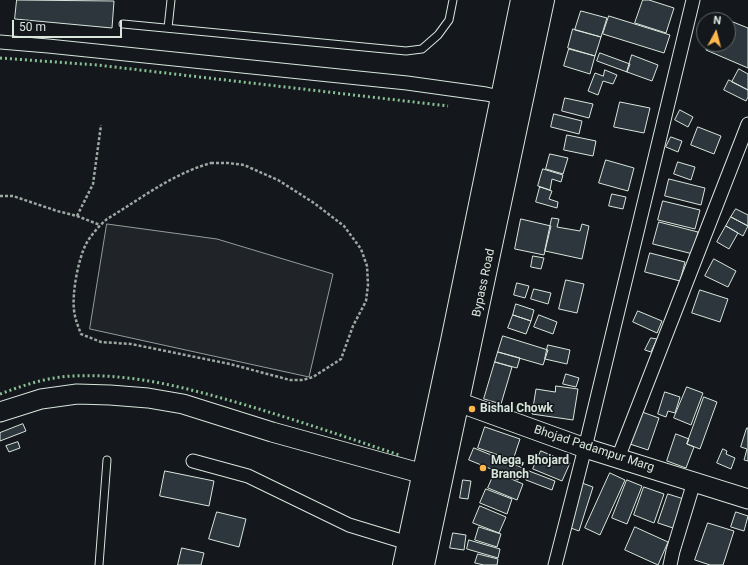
<!DOCTYPE html>
<html>
<head>
<meta charset="utf-8">
<style>
	body { margin:0 }
	#map { position:relative; width:748px; height:565px; overflow:hidden; background:#14181c; font-family:Roboto,sans-serif }
	canvas { display:block }
	.north { position:absolute; left:696px; top:12px; width:40px; height:40px; box-sizing:border-box; background:#14181c; border:1px solid #626a69; border-radius:50%; rotate:7deg; font-size:11px; font-weight:700; line-height:16px; text-align:center; color:#d8e6dc }
	.north::after { content:''; display:block; margin:auto; width:14px; height:18px; background:#ffb74d; clip-path:polygon(50% 0,100% 100%,50% 72%,0 100%) }
	.scale { position:absolute; left:12px; top:20px; width:110px; height:18px; box-sizing:border-box; border:2px solid #d8e6dc; border-top:0; padding-left:5px; font-size:12px; line-height:14px; white-space:nowrap; color:#d8e6dc; -webkit-text-stroke:3px #14181c; paint-order:stroke }
</style>
</head>
<body>
<div id="map">
<canvas width="748" height="565"></canvas>
<div class="north">N</div>
<div class="scale">50 m</div>
</div>
<script>
const context = document.querySelector('canvas').getContext('2d');
context.lineJoin = 'round';
function fillPath(path, color) { context.fillStyle = color; context.fill(path, 'evenodd'); }
function trace(path, color, width, dash) { context.strokeStyle = color; context.lineWidth = width; context.lineCap = dash ? 'butt' : 'round'; context.setLineDash(dash || []); context.stroke(path); }
function drawText(font, color, halo, rows, align = 'center') {
  context.font = font + ' Roboto,sans-serif'; context.lineWidth = 3; context.setLineDash([]); context.textBaseline = 'middle'; context.strokeStyle = halo; context.fillStyle = color; for (const [text, x, y, turn = 0] of rows) {
    context.save(); context.translate(x, y); context.rotate((+turn || 0) * Math.PI / 180); context.textAlign = isNaN(turn) ? turn : align; if (halo) context.strokeText(text, 0, 0); context.fillText(text, 0, 0); context.restore();
  }
}
const green = new Path2D(`
	M 107,224 L 217,239 L 333,274 L 309,377 L 90,329 Z`);
const building = new Path2D(`
	M 17,0 L 114,1 L 112,28 L 15,19 Z
	M 643,0 L 649,0 L 674,8 L 666,33 L 635,23 Z
	M 581,11 L 607,18 L 601,37 L 575,30 Z
	M 609,16 L 670,35 L 664,53 L 603,34 Z
	M 733,22 L 748,28 L 748,68 L 706,50 L 708,44 L 728,44 L 728,33 Z
	M 573,29 L 601,37 L 595,56 L 568,48 Z
	M 569,49 L 595,56 L 590,74 L 564,66 Z
	M 600,53 L 630,64 L 627,72 L 597,61 Z
	M 632,55 L 658,65 L 652,81 L 627,72 Z
	M 739,69 L 748,74 L 748,90 L 732,82 Z
	M 605,70 L 617,75 L 613,84 L 603,81 L 598,95 L 588,91 L 595,73 L 603,76 Z
	M 729,80 L 748,90 L 748,97 L 746,101 L 724,90 Z
	M 565,98 L 593,104 L 589,118 L 562,111 Z
	M 620,102 L 650,108 L 644,133 L 614,127 Z
	M 680,110 L 693,117 L 688,127 L 675,120 Z
	M 554,114 L 582,121 L 579,134 L 551,127 Z
	M 698,127 L 721,136 L 714,154 L 691,145 Z
	M 567,135 L 596,141 L 593,156 L 564,150 Z
	M 671,137 L 682,141 L 678,152 L 666,147 Z
	M 550,154 L 568,158 L 563,174 L 546,169 Z
	M 606,160 L 634,168 L 628,191 L 599,183 Z
	M 678,162 L 695,167 L 691,180 L 674,174 Z
	M 543,169 L 563,175 L 561,182 L 552,179 L 550,190 L 538,186 Z
	M 669,179 L 705,188 L 701,205 L 665,196 Z
	M 540,187 L 552,191 L 549,199 L 558,202 L 557,208 L 536,202 Z
	M 612,194 L 626,197 L 623,209 L 609,206 Z
	M 663,201 L 700,210 L 695,229 L 658,220 Z
	M 736,209 L 748,215 L 748,226 L 731,217 Z
	M 731,217 L 748,226 L 743,236 L 726,226 Z
	M 552,218 L 559,219 L 557,227 L 580,231 L 582,224 L 589,226 L 582,259 L 545,251 Z
	M 521,219 L 551,226 L 544,255 L 515,249 Z
	M 659,222 L 698,232 L 693,254 L 653,244 Z
	M 726,226 L 738,233 L 729,249 L 717,242 Z
	M 650,253 L 685,262 L 680,281 L 645,272 Z
	M 533,256 L 544,258 L 541,269 L 531,267 Z
	M 714,259 L 736,271 L 728,287 L 705,276 Z
	M 566,280 L 584,284 L 577,313 L 559,309 Z
	M 517,283 L 529,286 L 525,298 L 514,295 Z
	M 534,289 L 551,293 L 548,304 L 531,299 Z
	M 700,290 L 728,299 L 720,322 L 692,313 Z
	M 516,304 L 534,310 L 531,321 L 513,315 Z
	M 638,311 L 662,321 L 657,333 L 633,322 Z
	M 513,315 L 531,321 L 526,334 L 508,328 Z
	M 539,315 L 557,322 L 553,334 L 534,327 Z
	M 503,336 L 548,350 L 543,365 L 498,352 Z
	M 651,338 L 657,339 L 651,352 L 645,350 Z
	M 548,345 L 570,350 L 567,364 L 545,359 Z
	M 498,352 L 520,358 L 517,368 L 495,362 Z
	M 495,362 L 512,367 L 501,404 L 484,399 Z
	M 566,374 L 579,378 L 576,387 L 563,384 Z
	M 556,386 L 578,389 L 573,420 L 532,414 L 536,389 L 555,392 Z
	M 687,387 L 703,393 L 691,425 L 674,418 Z
	M 665,392 L 680,397 L 675,413 L 668,411 L 666,417 L 658,414 Z
	M 704,397 L 717,402 L 700,449 L 687,444 Z
	M 642,412 L 659,418 L 648,450 L 630,444 Z
	M 23,424 L 26,431 L 0,441 L 0,433 Z
	M 485,427 L 520,439 L 513,460 L 478,448 Z
	M 747,428 L 748,428 L 748,461 L 744,460 L 747,449 L 741,447 Z
	M 676,434 L 689,439 L 687,444 L 694,447 L 686,468 L 667,461 Z
	M 18,442 L 20,448 L 9,452 L 6,446 Z
	M 474,448 L 523,468 L 518,480 L 469,460 Z
	M 723,449 L 727,451 L 726,454 L 735,458 L 731,469 L 717,463 Z
	M 541,451 L 570,463 L 562,481 L 533,469 Z
	M 165,471 L 214,481 L 209,506 L 160,496 Z
	M 529,471 L 555,481 L 552,490 L 526,480 Z
	M 495,472 L 523,484 L 517,500 L 488,488 Z
	M 610,473 L 625,480 L 600,535 L 585,528 Z
	M 463,480 L 471,481 L 468,499 L 460,498 Z
	M 627,480 L 642,486 L 627,524 L 612,518 Z
	M 582,483 L 593,487 L 579,531 L 568,527 Z
	M 644,487 L 664,494 L 654,523 L 634,515 Z
	M 486,489 L 512,499 L 507,514 L 480,503 Z
	M 668,494 L 687,500 L 676,529 L 658,523 Z
	M 480,506 L 506,517 L 499,533 L 473,523 Z
	M 217,512 L 246,519 L 239,547 L 209,539 Z
	M 736,512 L 748,516 L 744,531 L 731,527 Z
	M 708,523 L 734,531 L 723,565 L 710,565 L 695,560 Z
	M 479,527 L 501,534 L 497,547 L 475,540 Z
	M 635,527 L 668,542 L 658,565 L 625,550 Z
	M 453,533 L 466,535 L 464,550 L 450,548 Z
	M 469,540 L 500,549 L 498,558 L 467,549 Z
	M 182,548 L 204,553 L 201,565 L 178,565 Z
	M 478,554 L 498,559 L 497,565 L 484,565 L 475,563 Z`);
const path = new Path2D(`
	M 211,163 L 228,163 L 244,165 L 278,180 L 314,203 L 344,226 L 361,249 L 367,266 L 368,285 L 366,301 L 353,326 L 341,359 L 313,377 L 303,380 L 290,380 L 230,364 L 131,344 L 101,342 L 81,334 C 78,326 75,319 74,310 C 72,293 78,260 86,244 C 91,235 99,226 107,219 C 142,198 172,174 211,163 Z
	M 0,196 L 13,196 L 57,211 L 77,216 L 100,225
	M 77,216 L 93,184 L 101,125`);
const lane = new Path2D(`
	M 123,24 L 406,51 L 422,49 L 438,35 L 449,20 L 453,0
	M 168,28 L 171,0
	M 99,565 L 107,460`);
const street = new Path2D(`
	M 0,42 L 48,46 L 407,83 L 486,94 L 509,99
	M 618,458 L 748,124
	M 193,461 L 248,476 L 349,525 L 408,543
	M 555,565 L 585,448 L 693,0
	M 670,565 L 673,551 L 694,482`);
const secondary = new Path2D(`
	M 443,398 L 458,402 L 585,448 L 748,499
	M 0,412 L 41,399 L 77,394 L 110,395 L 148,398 L 183,404 L 272,432 L 438,478`);
const highway = new Path2D(`
	M 404,565 L 452,341 L 522,0
	M 423,565 L 543,0`);
const hedge = new Path2D(`
	M 0,58 L 97,65 L 448,106
	M 0,394 C 24,385 48,377 73,376 C 135,373 191,389 249,406 C 299,421 349,438 399,455`);
const markers = [
	[472,409,4,"#ffb74d"],
	[483,468,4,"#ffb74d"]
];
const streetNames = [
	["Bypass Road",484,283,-78],
	["Bhojad Padampur Marg",594,449,18]
];
const poiNames = [
	["Bishal Chowk",480,409],
	["Mega, Bhojard",491,461],
	["Branch",491,475]
];
fillPath(green, '#202428');
trace(green, '#939e99', 1);
fillPath(building, '#2c363c');
trace(building, '#d8e6dc', 1);
trace(lane, '#d8e6dc', 9);
trace(street, '#d8e6dc', 15);
trace(secondary, '#d8e6dc', 21);
trace(highway, '#d8e6dc', 24);
trace(path, '#9da8a2', 2.5, [3, 2]);
trace(lane, '#14181c', 7);
trace(street, '#14181c', 13);
trace(secondary, '#14181c', 19);
trace(highway, '#14181c', 22);
trace(hedge, '#8ac095', 3, [2, 3]);
for (const [x, y, r, color] of markers) { const dot = new Path2D(); dot.arc(x, y, r, 0, 2 * Math.PI); context.fillStyle = color; context.fill(dot); trace(dot, '#14181c', 1.5); }
drawText('12px', '#d8e6dc', '#14181c', streetNames);
drawText('bold 12px', '#d8e6dc', '#14181c', poiNames, 'left');
</script>
</body>
</html>
